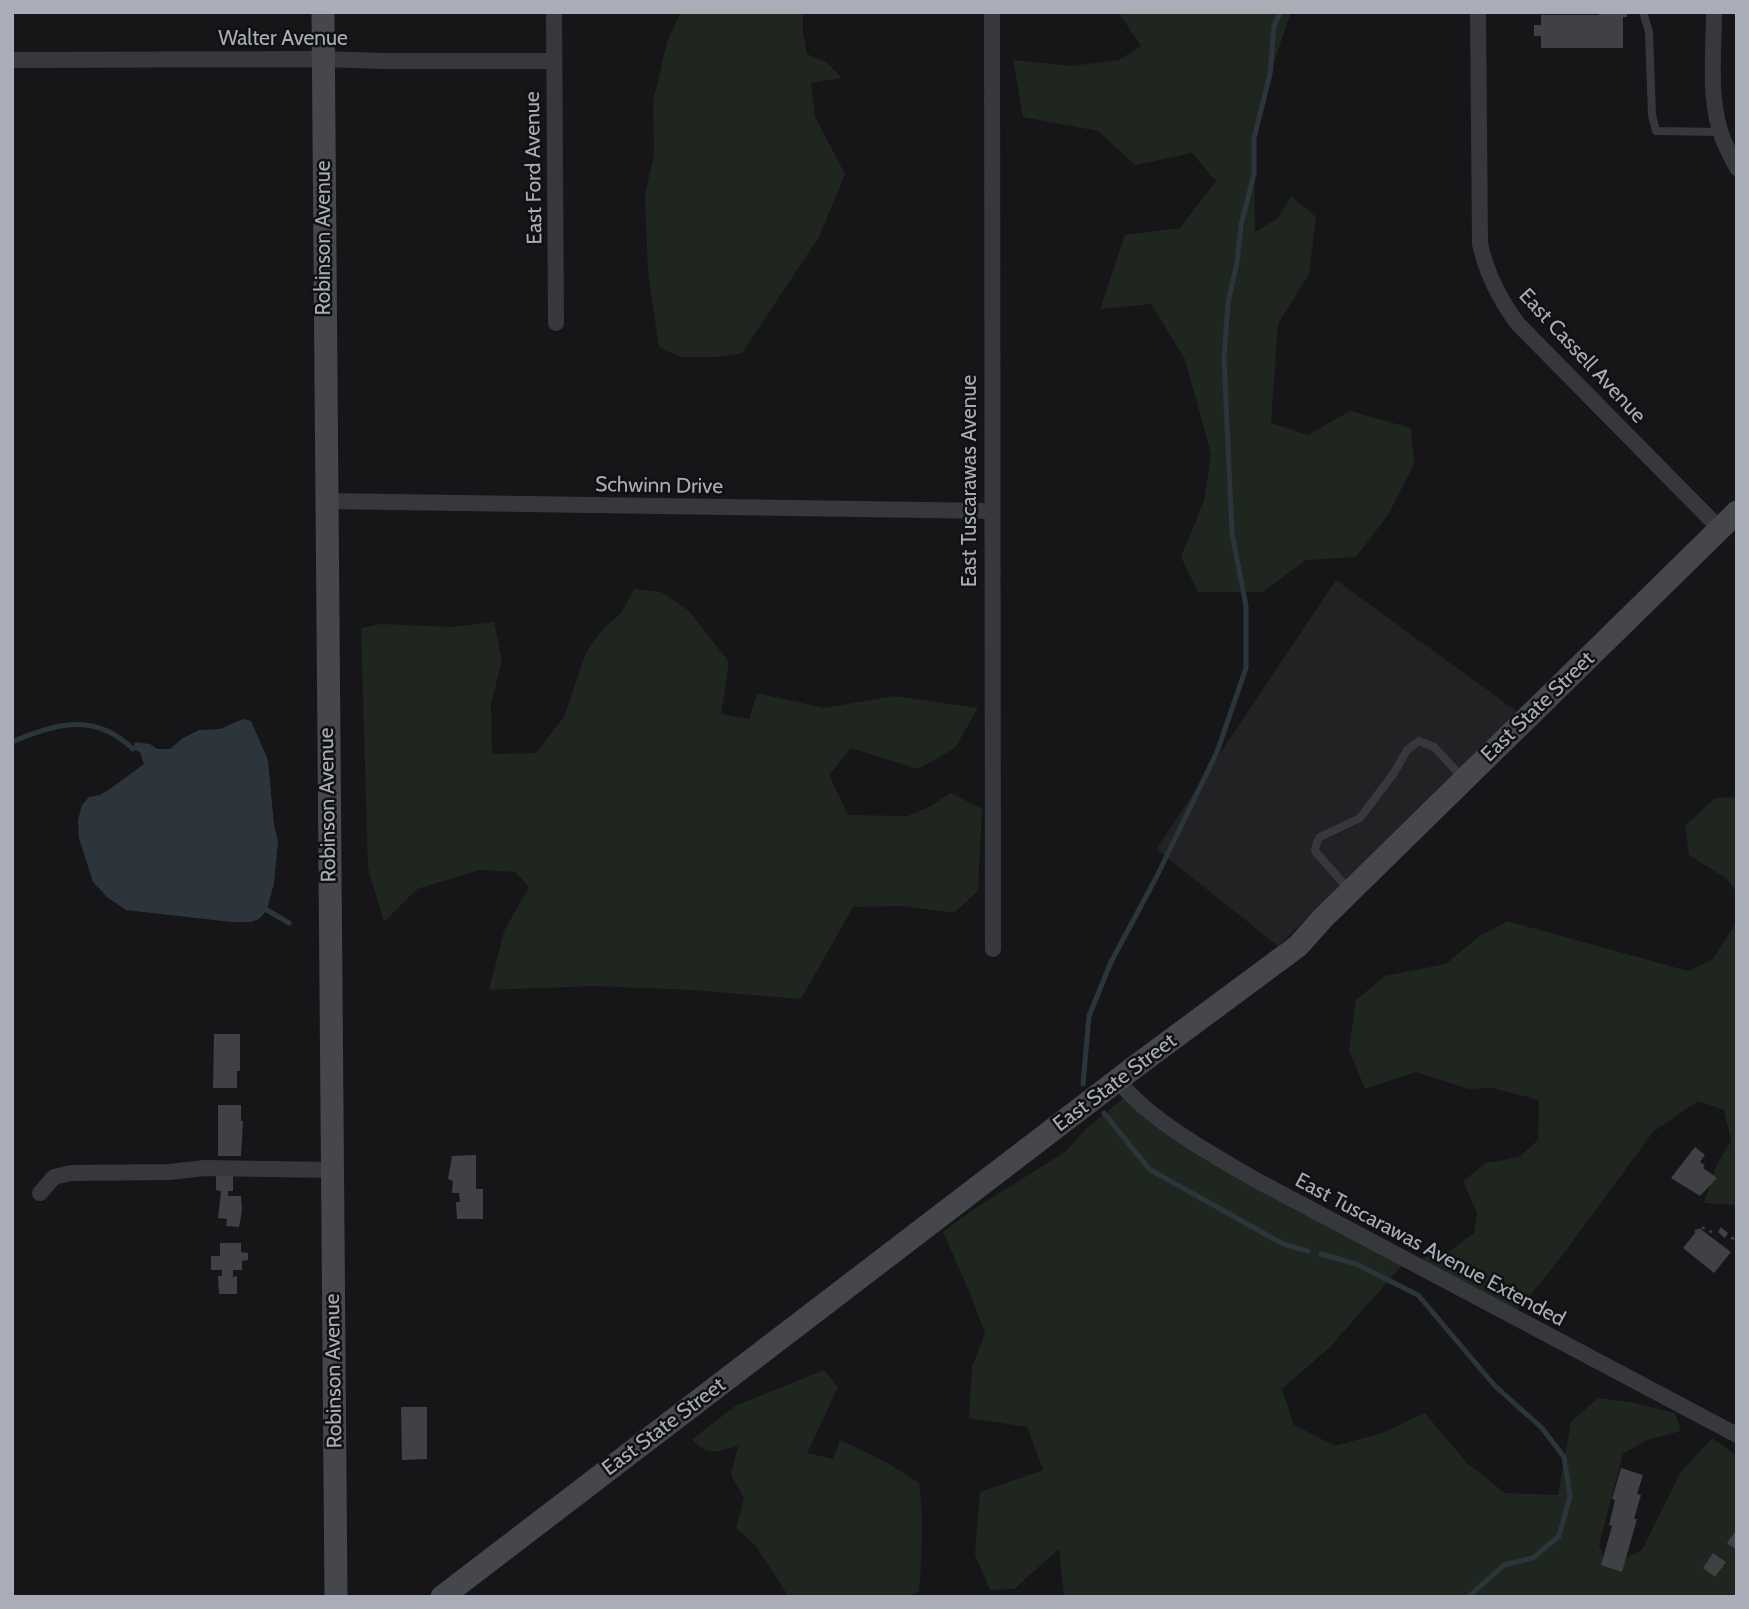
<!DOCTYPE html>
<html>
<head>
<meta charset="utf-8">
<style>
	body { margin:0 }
	#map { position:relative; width:1749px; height:1609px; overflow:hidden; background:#161618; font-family:Cabin,sans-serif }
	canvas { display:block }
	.frame { position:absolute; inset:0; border:14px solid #a8adb8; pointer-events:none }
</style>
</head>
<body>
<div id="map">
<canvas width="1749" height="1609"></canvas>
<div class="frame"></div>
</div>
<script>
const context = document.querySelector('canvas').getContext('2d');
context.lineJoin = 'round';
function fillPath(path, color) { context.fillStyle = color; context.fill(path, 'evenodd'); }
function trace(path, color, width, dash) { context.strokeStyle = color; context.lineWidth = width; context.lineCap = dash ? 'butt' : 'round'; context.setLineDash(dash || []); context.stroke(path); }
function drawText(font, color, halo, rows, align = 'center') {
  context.font = font + ' Cabin,sans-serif'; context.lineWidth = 5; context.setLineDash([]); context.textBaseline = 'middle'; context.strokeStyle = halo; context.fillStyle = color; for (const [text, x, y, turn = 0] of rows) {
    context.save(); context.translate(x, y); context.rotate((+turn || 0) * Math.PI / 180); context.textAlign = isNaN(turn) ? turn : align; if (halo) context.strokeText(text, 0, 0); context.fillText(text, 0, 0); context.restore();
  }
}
const built = new Path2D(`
	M 1336,580 L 1519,713 L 1278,946 L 1156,849 Z`);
const green = new Path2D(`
	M 681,12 L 803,12 L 803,33 L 807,54 L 826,62 L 842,78 L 811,83 L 815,117 L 845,174 L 819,237 L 742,353 L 717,357 L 680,357 L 659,347 L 648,272 L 645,195 L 654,154 L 653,102 L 667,42 Z
	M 1118,12 L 1291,12 L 1270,74 L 1254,138 L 1255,232 L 1278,218 L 1291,196 L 1316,217 L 1309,274 L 1278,324 L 1271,423 L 1308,435 L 1350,411 L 1411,428 L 1414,464 L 1388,515 L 1356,557 L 1306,560 L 1263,592 L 1198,592 L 1181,557 L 1204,501 L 1211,454 L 1185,359 L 1151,304 L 1100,309 L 1125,235 L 1180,228 L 1216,181 L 1192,153 L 1135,165 L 1098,131 L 1023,117 L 1013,60 L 1071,66 L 1119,60 L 1141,46 Z
	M 634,589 L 661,592 L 688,610 L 729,662 L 721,714 L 749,719 L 757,693 L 824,708 L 894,696 L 978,708 L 955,748 L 918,769 L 851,748 L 829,775 L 848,815 L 908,816 L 927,808 L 951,793 L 982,809 L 978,891 L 954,913 L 903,906 L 853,907 L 801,999 L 692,990 L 594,986 L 489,990 L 504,931 L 529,887 L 515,872 L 479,870 L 417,889 L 384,922 L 368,868 L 361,628 L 381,624 L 453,627 L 494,622 L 502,660 L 491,704 L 492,754 L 536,753 L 564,717 L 586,652 L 603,629 L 622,612 Z
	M 1737,797 L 1737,893 L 1727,879 L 1689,855 L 1685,826 L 1715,798 Z
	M 1507,921 L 1688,971 L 1712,960 L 1737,921 L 1737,1205 L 1704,1203 L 1717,1164 L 1731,1141 L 1724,1110 L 1698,1101 L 1653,1132 L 1562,1256 L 1512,1318 L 1406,1261 L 1329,1348 L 1282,1389 L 1294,1425 L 1335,1446 L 1382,1433 L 1425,1413 L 1467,1463 L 1505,1493 L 1558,1495 L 1571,1422 L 1598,1398 L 1630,1402 L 1675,1413 L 1681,1431 L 1647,1440 L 1623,1454 L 1599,1545 L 1608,1567 L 1642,1550 L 1680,1473 L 1712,1438 L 1737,1456 L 1737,1597 L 1064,1597 L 1059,1549 L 1014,1589 L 990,1590 L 975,1555 L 980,1492 L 1043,1470 L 1027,1427 L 969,1418 L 972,1367 L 985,1334 L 970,1293 L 943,1232 L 974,1209 L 1065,1152 L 1087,1128 L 1129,1094 L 1135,1101 L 1406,1261 L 1447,1253 L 1474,1233 L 1477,1213 L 1463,1181 L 1486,1163 L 1519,1157 L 1538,1140 L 1539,1100 L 1492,1088 L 1469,1089 L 1416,1072 L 1365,1089 L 1349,1050 L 1356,1000 L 1385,976 L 1446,964 L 1478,937 Z
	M 824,1370 L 838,1387 L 807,1453 L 833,1459 L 840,1440 L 886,1462 L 919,1483 C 924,1520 922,1554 919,1591 L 910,1597 L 789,1597 L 755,1545 L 736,1528 L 744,1498 L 731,1475 L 738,1446 C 719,1451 706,1458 692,1439 L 737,1405 Z`);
const water = new Path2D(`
	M 243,719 L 251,721 L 268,760 L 274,825 L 278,841 L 274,883 L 267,910 L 259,919 L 251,922 L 231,922 L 126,910 L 107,897 L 93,882 L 79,838 L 78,820 L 82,805 L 89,797 L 100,795 L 110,789 L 144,764 L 140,752 L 133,749 L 135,742 L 150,744 L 157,749 L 170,749 L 183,738 L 199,730 L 220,729 Z`);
const stream = new Path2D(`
	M 12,742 C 56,723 95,712 133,749
	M 267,910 L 289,923
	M 1083,1084 L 1089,1016 L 1111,962 L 1157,876 L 1217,752 L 1246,668 L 1246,606 L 1232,533 L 1224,358 L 1228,302 L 1237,263 L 1241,225 L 1254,174 L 1254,138 L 1270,74 L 1274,26 L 1280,12
	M 1104,1113 L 1149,1169 L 1283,1244 L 1308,1251
	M 1321,1254 L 1356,1264 L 1418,1295 L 1495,1386 L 1542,1428 L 1564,1457 L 1570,1496 L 1559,1536 L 1533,1558 L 1504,1565 L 1468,1597`);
const building = new Path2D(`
	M 1599,12 L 1627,12 L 1627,17 L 1623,17 L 1623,48 L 1541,48 L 1541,36 L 1534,36 L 1534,25 L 1541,25 L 1541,15 L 1599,15 Z
	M 214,1034 L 240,1034 L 240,1071 L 237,1071 L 237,1088 L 213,1088 Z
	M 218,1105 L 241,1105 L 241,1121 L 243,1121 L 241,1156 L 218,1156 Z
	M 1695,1147 L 1705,1155 L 1700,1162 L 1705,1165 L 1703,1168 L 1717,1178 L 1700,1196 L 1671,1178 Z
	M 476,1155 L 476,1189 L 483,1189 L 483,1219 L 457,1219 L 456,1202 L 460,1202 L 459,1193 L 452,1193 L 453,1181 L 448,1179 L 452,1156 Z
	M 216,1174 L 233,1175 L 233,1191 L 228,1191 L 228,1196 L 241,1196 L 242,1211 L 239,1227 L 226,1226 L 227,1219 L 218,1218 L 221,1191 L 216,1190 Z
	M 1721,1227 L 1728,1233 L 1725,1238 L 1718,1232 Z
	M 1699,1228 L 1731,1252 L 1714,1273 L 1683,1248 Z
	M 220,1243 L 241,1243 L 241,1252 L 248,1253 L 248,1260 L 242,1261 L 242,1270 L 233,1270 L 233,1277 L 237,1276 L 237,1294 L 219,1294 L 218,1276 L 222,1276 L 222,1270 L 211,1270 L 211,1256 L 220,1256 Z
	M 401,1407 L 427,1407 L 427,1459 L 402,1460 Z
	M 1621,1468 L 1643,1475 L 1637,1494 L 1641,1495 L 1634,1519 L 1637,1519 L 1622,1572 L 1601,1565 L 1612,1526 L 1609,1525 L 1615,1500 L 1612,1499 Z
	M 1737,1529 L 1737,1550 L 1727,1543 Z
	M 1713,1553 L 1726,1562 L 1715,1577 L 1703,1568 Z`);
const path = new Path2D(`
	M 1695,1232 L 1701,1227 L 1712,1232
	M 1731,1238 L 1737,1239`);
const lane = new Path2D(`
	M 1643,12 L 1649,32 L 1652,115 L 1656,131 L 1721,132
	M 1350,891 L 1315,851 L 1317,842 L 1320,837 L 1360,818 L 1394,773 L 1407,750 L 1419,741 L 1434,747 L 1462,777`);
const street = new Path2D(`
	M 554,12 L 556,323
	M 992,12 L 993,949
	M 1478,12 L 1480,244 C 1487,275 1499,299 1518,324 L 1720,529
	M 1714,12 C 1714,49 1709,91 1719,127 C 1723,142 1730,155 1737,168
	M 12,60 L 323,59 L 383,61 L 554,61
	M 326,501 L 991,511
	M 1118,1080 C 1146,1118 1214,1156 1256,1180 L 1737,1435
	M 40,1193 L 54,1177 L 71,1173 L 169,1172 L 205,1168 L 332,1170`);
const secondary = new Path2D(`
	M 323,12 L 336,1597
	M 442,1597 L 1136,1066 L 1298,946 L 1323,918 L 1737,512`);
const streetNames = [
	["Walter Avenue",283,39],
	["East Ford Avenue",534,168,-91],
	["Robinson Avenue",324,238,-90],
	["East Cassell Avenue",1582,356,47],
	["East Tuscarawas Avenue",970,481,-90],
	["Schwinn Drive",659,486,1],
	["East State Street",1538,707,-44],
	["Robinson Avenue",328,805,-91],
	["East State Street",1115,1083,-37],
	["East Tuscarawas Avenue Extended",1430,1250,28],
	["Robinson Avenue",334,1371,-91],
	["East State Street",664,1427,-37]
];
fillPath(built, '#222225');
fillPath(green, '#1e261f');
fillPath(water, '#2c353c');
trace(stream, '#2c353c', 5);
fillPath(building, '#404145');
trace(path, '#3d3f44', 2.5, [3.5, 5]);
trace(lane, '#37383d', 8);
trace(street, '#37383d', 16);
trace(secondary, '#45474d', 23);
drawText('21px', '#a8adb8', '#111113', streetNames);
</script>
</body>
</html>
